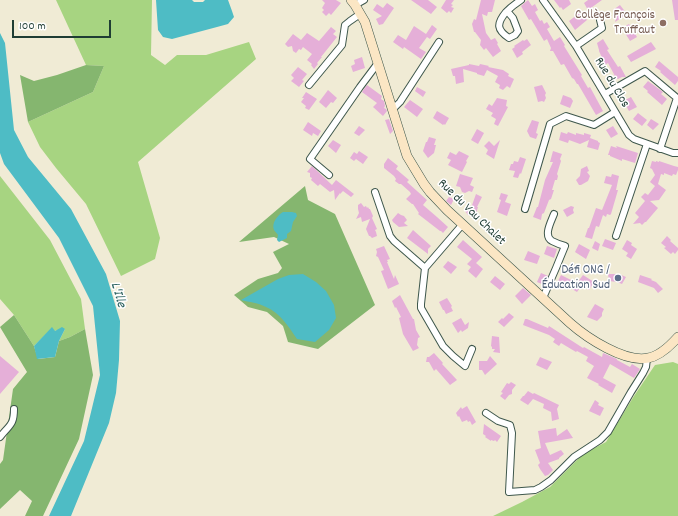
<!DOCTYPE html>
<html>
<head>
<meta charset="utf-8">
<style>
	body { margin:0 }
	#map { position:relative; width:678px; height:516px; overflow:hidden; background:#f0ebd5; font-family:Dekko,sans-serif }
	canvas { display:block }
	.scale { position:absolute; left:12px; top:20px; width:99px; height:18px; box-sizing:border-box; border:2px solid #1f3d34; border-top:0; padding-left:5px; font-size:12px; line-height:14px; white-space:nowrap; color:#1f3d34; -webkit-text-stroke:3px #fff; paint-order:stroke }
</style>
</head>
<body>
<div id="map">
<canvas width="678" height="516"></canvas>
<div class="scale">100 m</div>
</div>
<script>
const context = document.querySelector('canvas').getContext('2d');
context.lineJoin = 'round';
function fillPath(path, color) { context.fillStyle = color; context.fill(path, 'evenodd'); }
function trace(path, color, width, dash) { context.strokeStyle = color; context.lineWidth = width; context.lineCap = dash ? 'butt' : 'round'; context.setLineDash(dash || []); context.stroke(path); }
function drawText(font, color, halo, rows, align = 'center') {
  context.font = font + ' Dekko,sans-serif'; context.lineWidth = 3; context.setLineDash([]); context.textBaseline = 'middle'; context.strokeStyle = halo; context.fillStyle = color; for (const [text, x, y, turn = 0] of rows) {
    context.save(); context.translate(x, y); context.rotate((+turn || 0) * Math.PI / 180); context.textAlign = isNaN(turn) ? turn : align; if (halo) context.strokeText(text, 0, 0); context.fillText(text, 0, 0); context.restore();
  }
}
const green = new Path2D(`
	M 56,0 L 152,0 L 151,55 L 165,65 L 177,55 L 206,55 L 249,42 L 256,59 L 138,162 L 160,238 L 155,259 L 121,276 L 86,204 L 56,168 L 40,147 L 28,122 L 93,92 L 104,66 L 86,65 Z
	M 0,176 L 50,240 L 81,299 L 85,329 L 70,337 L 59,341 L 65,329 L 54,331 L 52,328 L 34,346 L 14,315 L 0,299 Z
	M 673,362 L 678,364 L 678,516 L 493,516 L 522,502 L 550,487 L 583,454 L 606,442 L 634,396 L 655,365 Z`);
const forest = new Path2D(`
	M 86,65 L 104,66 L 93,92 L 28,122 L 20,75 L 34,81 L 57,75 Z
	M 305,186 L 308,200 L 335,214 L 375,305 L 318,349 L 288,342 L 283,326 L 267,312 L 248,307 L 234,295 L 258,279 L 278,273 L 282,268 L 273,252 L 289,244 L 274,237 L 239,242 Z
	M 14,315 L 34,346 L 38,359 L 55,357 L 59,341 L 70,337 L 85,329 L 93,375 L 79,439 L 43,516 L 25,516 L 32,501 L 20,490 L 0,509 L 0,464 L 3,460 L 13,389 L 27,372 L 0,327 Z`);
const water = new Path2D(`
	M 156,0 L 192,0 L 194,2 L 203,2 L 205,0 L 228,0 L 232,11 L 234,17 L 228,24 L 217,27 L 172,39 L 163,37 L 158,30 Z
	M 0,33 L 5,43 L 14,130 L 28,157 L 71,209 L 106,274 L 120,321 L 119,360 L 116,393 L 109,423 L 71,516 L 49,516 L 84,441 L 100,375 L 93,306 L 59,238 L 4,164 L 0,153 Z
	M 283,212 L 292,212 L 296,213 L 297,216 L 293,222 L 291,231 L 287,234 L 287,238 L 279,242 L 277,240 L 278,235 C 277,233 275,232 274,230 C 271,223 278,215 283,212 Z
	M 303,274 L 316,282 L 326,291 L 334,305 L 336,318 L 329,330 L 315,342 L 297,339 C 289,327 280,313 266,307 C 259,303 249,302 241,300 L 278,279 L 289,275 Z
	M 52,327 L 55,331 L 62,327 L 65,329 L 59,341 L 55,357 L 37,359 L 34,346 Z`);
const building = new Path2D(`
	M 322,0 L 336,0 L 341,3 L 331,15 L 329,13 L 326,16 L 322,12 L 324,10 L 322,8 L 325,3 Z
	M 411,0 L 428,0 L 437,7 L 431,14 Z
	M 446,0 L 454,0 L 451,4 L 453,5 L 451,7 L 454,8 L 451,13 L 449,11 L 447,13 L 441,8 Z
	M 481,0 L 495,0 L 492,12 L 488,12 L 487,16 L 482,14 L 486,33 L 491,40 L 495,38 L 498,43 L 497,44 L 501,51 L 493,57 L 486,48 L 484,50 L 480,45 L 481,40 L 475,32 L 474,32 L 472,24 L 474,19 L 476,20 Z
	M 528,0 L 532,6 L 535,4 L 538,10 L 535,12 L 540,21 L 542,20 L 544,24 L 547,22 L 550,27 L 547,29 L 554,41 L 560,37 L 565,45 L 564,46 L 582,75 L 581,76 L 588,88 L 590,87 L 603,111 L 596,115 L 578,84 L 577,84 L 574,79 L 572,78 L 564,64 L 561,65 L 553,51 L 550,51 L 551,48 L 547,39 L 544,41 L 531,19 L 529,20 L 521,6 Z
	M 554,0 L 569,0 L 571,4 L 563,10 L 561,7 L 560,8 Z
	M 588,0 L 602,0 L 588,10 L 584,3 Z
	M 672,0 L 678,0 L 678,20 L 675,20 Z
	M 387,3 L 394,8 L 383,24 L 379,25 L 376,19 L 382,16 L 373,10 L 377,4 L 383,8 Z
	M 620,5 L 627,14 L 615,22 L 617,15 L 613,10 Z
	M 581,12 L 587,20 L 575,30 L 569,21 Z
	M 629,24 L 637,37 L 630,41 L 622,28 Z
	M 432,25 L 437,29 L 430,39 L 427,37 L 419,48 L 426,52 L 421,59 L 404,47 L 403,49 L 393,42 L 398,35 L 406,40 L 414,26 L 426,34 Z
	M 331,27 L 336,31 L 333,34 L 337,37 L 321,57 L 322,57 L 317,63 L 318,64 L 314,69 L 311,65 L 312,64 L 307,60 L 312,54 L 303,47 L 301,50 L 299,49 L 296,53 L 293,51 L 292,46 L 288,47 L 285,44 L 293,34 L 301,40 L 307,33 L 319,41 Z
	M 527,39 L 531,45 L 522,52 L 523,54 L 517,58 L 512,49 L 515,47 L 514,46 L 523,40 L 524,41 Z
	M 603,39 L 609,49 L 607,50 L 618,67 L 620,66 L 626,77 L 622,77 L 618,79 L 616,78 L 608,63 L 605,65 L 602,60 L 603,60 L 599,51 L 599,50 L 597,43 Z
	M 651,42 L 656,49 L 631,62 L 627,56 Z
	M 362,57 L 365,68 L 353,72 L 351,66 L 355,64 L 354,60 Z
	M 659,61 L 678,77 L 678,81 L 675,85 L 660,72 L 661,71 L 655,67 Z
	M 469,64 L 479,66 L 480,64 L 489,66 L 488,67 L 503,70 L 509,74 L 508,76 L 514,79 L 510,88 L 507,86 L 503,90 L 499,88 L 500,85 L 495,82 L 498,76 L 487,70 L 484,76 L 477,74 L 477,73 L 463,69 L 464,82 L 456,84 L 455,76 L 453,76 L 451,69 L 469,65 Z
	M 298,67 L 307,74 L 302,80 L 304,81 L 299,87 L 291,81 L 294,78 L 291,75 Z
	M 648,81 L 663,92 L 661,94 L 667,99 L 662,105 L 647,92 L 648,91 L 643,87 Z
	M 367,85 L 382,96 L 381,99 L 384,101 L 385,106 L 384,108 L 386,109 L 387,111 L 383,116 L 373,107 L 377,103 L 362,92 Z
	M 542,85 L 546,93 L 545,95 L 546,98 L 544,102 L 542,101 L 538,102 L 534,87 Z
	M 417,87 L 426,92 L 423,97 L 415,91 Z
	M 328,90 L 337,98 L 333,103 L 331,102 L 326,108 L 319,102 Z
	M 306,92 L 317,99 L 309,110 L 305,108 L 306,106 L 301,102 L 304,98 L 302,98 Z
	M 563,95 L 571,98 L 573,101 L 570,108 L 560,104 Z
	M 631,97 L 637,107 L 629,111 L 625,104 L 627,103 L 625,100 Z
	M 497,98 L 507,100 L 506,106 L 508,107 L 498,126 L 494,124 L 496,119 L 491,116 L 493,113 L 486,109 L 489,104 L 492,106 Z
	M 410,100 L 423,109 L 417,117 L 404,107 Z
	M 437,111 L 449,118 L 445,125 L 444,124 L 443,125 L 433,118 Z
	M 638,113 L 647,120 L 642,126 L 633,119 Z
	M 389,119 L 393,131 L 390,134 L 385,120 Z
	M 651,119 L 659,124 L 653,130 L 647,125 Z
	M 532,120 L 539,122 L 536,133 L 538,134 L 536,139 L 530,137 L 527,131 Z
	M 308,122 L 321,131 L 318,136 L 313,133 L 312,136 L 303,130 Z
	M 359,126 L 365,130 L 359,136 L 354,133 Z
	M 613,126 L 618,134 L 611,138 L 606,130 Z
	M 477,129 L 484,133 L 478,144 L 471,140 Z
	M 561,132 L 567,134 L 568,132 L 576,135 L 576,133 L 584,135 L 584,133 L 591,135 L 590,138 L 598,141 L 598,142 L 600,143 L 598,150 L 587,147 L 589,140 L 580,144 L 569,140 L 568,143 L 559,140 Z
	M 429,137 L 436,139 L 434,145 L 436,145 L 434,153 L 428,158 L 423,151 L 426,142 L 427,142 Z
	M 333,140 L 341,145 L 336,153 L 328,146 Z
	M 500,140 L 494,159 L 486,154 L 488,150 L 484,146 L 489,141 L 494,146 Z
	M 611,146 L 617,148 L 616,146 L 638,153 L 635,163 L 622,159 L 622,161 L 610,156 L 610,155 L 608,155 Z
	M 359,151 L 368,157 L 363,164 L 356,159 L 354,161 L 350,158 L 354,152 L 357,154 Z
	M 459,151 L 469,156 L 466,161 L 467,162 L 462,172 L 448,165 L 451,160 L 447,158 L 450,152 L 456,155 Z
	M 553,151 L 562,154 L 560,159 L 561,161 L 557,174 L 558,176 L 557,180 L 555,180 L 552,190 L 554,190 L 551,199 L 549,200 L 544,213 L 542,214 L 541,220 L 533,217 L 537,207 L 538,207 L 545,180 L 553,162 L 550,162 Z
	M 520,157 L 526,159 L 521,174 L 520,173 L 518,178 L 513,177 L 515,171 L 509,170 L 511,164 L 513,164 L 514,161 L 518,162 Z
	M 388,158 L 398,166 L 396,169 L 409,180 L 407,182 L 427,200 L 423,205 L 437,217 L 448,227 L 443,233 L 441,231 L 440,231 L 418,214 L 419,213 L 413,204 L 412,204 L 406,199 L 411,194 L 410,192 L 401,184 L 399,184 L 395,181 L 396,179 L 394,176 L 384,168 L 384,164 Z
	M 652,161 L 656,162 L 656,161 L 659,162 L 659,161 L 674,166 L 678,167 L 678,170 L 676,175 L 673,174 L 672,176 L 664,173 L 664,175 L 661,174 L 658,184 L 666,190 L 659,200 L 650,201 L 658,208 L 646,222 L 645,222 L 642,225 L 640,223 L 633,224 L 639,217 L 635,213 L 645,201 L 641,197 L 645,193 L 648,195 L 655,186 L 650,182 L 655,175 L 652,169 L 650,168 Z
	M 312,166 L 332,185 L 336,180 L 354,194 L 351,197 L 343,191 L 340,194 L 340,193 L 335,200 L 334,190 L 330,192 L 320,184 L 318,186 L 311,180 L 312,178 L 310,177 L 310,173 L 307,172 Z
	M 587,166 L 589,171 L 587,172 L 590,176 L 588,181 L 581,185 L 579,185 L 576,180 L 580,176 L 581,169 Z
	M 460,174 L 473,178 L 470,185 L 474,187 L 472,192 L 469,191 L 465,193 L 462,192 L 460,187 L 456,186 Z
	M 612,174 L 619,176 L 616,190 L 618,190 L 611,214 L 610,215 L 607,214 L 606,217 L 603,215 L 599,227 L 596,226 L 592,239 L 585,237 L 588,228 L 589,228 L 596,208 L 602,210 L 612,185 L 604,183 L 606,176 L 611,177 Z
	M 501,193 L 508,195 L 505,202 L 511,204 L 507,216 L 497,212 L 501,200 L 503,201 L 499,199 Z
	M 476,194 L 482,197 L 477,207 L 478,207 L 475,217 L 468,215 L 465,211 L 468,207 L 471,208 Z
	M 449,197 L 454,199 L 451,205 L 446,201 Z
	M 361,203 L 364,207 L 366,206 L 367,208 L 368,207 L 369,209 L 370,209 L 373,216 L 372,218 L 377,229 L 375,230 L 376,232 L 377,236 L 372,238 L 370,236 L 369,236 L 366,229 L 370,219 L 362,222 L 361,217 L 356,219 L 359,213 L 358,209 L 358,205 Z
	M 571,206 L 574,207 L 573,210 L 574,213 L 567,217 L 563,210 Z
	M 398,213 L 401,215 L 404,216 L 407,220 L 404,223 L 408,226 L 399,227 L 393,222 L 392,220 Z
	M 413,230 L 431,246 L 428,249 L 428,254 L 407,238 Z
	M 667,236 L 671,240 L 670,241 L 678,248 L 678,250 L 675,254 L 673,252 L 671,254 L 664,248 L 666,247 L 661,243 Z
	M 605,239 L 616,243 L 613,250 L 602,246 Z
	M 463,240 L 482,257 L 476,263 L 483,269 L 476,278 L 468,271 L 471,267 L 467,264 L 472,259 L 457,247 Z
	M 627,240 L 632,243 L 631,245 L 637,249 L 631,259 L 626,256 L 628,253 L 622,249 Z
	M 595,241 L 600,244 L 598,251 L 592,248 Z
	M 579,244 L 590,250 L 586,259 L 575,252 Z
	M 384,246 L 390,259 L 387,260 L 388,262 L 387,262 L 394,279 L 395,275 L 399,284 L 388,289 L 381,271 L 384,270 L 378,257 L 376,256 L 377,252 L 376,249 Z
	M 547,246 L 557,249 L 554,258 L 544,254 Z
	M 528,251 L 540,256 L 537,264 L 524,260 Z
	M 448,261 L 457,267 L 451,274 L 443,267 Z
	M 541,273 L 548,276 L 544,285 L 537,282 Z
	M 608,274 L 619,274 L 626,277 L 622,284 L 617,282 L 609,281 Z
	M 561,275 L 577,283 L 583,275 L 594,282 L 589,290 L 582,285 L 577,292 L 567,286 L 566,288 L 557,283 Z
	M 640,275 L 652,279 L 651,280 L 656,282 L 663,289 L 658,293 L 654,288 L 638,282 Z
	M 495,276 L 505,284 L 500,290 L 490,282 Z
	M 523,288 L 531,295 L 522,304 L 515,296 Z
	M 400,295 L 413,319 L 414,319 L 416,330 L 420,337 L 418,338 L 417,345 L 419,348 L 413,351 L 403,334 L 399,318 L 401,317 L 396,307 L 395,308 L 392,301 Z
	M 447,298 L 452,306 L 451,307 L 453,311 L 446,314 L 444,310 L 443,310 L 439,302 Z
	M 595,304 L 604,309 L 602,313 L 602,316 L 597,321 L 587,317 Z
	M 509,313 L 514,317 L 504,327 L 498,322 L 502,318 L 503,319 Z
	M 461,318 L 465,325 L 469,322 L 468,328 L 462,332 L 461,330 L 458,333 L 452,323 Z
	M 525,319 L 527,319 L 548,328 L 549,326 L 583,348 L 584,347 L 602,357 L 603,353 L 617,359 L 617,360 L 630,367 L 632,364 L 640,369 L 634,378 L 610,364 L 603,378 L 616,385 L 612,393 L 598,385 L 599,384 L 587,378 L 594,366 L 586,361 L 588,357 L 577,351 L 576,352 L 561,343 L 559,346 L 553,342 L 555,339 L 549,335 L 523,325 Z
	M 492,336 L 499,337 L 500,353 L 493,352 L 495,349 L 492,349 L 492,347 L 491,346 Z
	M 434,353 L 443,363 L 442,364 L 457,380 L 450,385 L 436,369 L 434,371 L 429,362 L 426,362 L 427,357 L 429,357 Z
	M 0,356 L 19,372 L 0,394 Z
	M 490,356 L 497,364 L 485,375 L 482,370 L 479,370 L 479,361 L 487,361 Z
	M 540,357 L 552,362 L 547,370 L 536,365 Z
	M 511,382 L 516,385 L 512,390 L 512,394 L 509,395 L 505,400 L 500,396 L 503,393 L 501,392 L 507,383 L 509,384 Z
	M 528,391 L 533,394 L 534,393 L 559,405 L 557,409 L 559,419 L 552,421 L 551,412 L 543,408 L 544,404 L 533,399 L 528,405 L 520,400 L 523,396 L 524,396 Z
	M 595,400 L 599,403 L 598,405 L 604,408 L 600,416 L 589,411 Z
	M 467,406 L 476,422 L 472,425 L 470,421 L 468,422 L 467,420 L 462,422 L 459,416 L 458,417 L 456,413 L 461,407 L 462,409 Z
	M 484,424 L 501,436 L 497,442 L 495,440 L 494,441 L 491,440 L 491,441 L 485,437 L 486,436 L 483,434 Z
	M 556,428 L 557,436 L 567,429 L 573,438 L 545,443 L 550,455 L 561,450 L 564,454 L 559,458 L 559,459 L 548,463 L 553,470 L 548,475 L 545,476 L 540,469 L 538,465 L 540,463 L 535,450 L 541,448 L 538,431 Z`);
const street = new Path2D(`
	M 543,0 L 576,46 L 629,135 L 634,139 L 673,153 L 678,153
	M 355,5 L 364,0
	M 507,11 L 513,18 L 518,31 L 515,35 L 509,38 C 497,30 496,24 506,12 C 511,7 515,4 521,0
	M 576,46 L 602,28 L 600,20
	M 309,85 L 342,45 L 345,25 L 350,21 L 360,14
	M 605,94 L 645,71 L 677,98 L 660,149
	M 393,109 L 400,102 L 439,42
	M 329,175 L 310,159 L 360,87 L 378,63
	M 375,192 L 390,236 L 394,241 L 425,268
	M 525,209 L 550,124 L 566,116 L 594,125 L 615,112
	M 462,225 L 425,268 L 421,304 L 421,308 L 443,346 L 453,356 L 465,366 L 472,349
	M 616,236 L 647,144
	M 543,298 L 556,268 L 565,246 C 561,245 556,243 552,241 C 543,236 551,222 554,214
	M 486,413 L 498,421 L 510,425 L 512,433 L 509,492 L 535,490 L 541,487 L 551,480 L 574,457 L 600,440 L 608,432 L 631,392 L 643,373 L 646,367 L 647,358
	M 0,437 C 9,425 14,426 14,409`);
const secondary = new Path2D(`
	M 351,0 L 355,5 L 365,22 L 407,156 L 424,184 L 430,192 L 447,210 L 570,323 C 587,338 625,363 648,358 C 660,356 670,346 678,337`);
const markers = [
	[663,23,4,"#8d6e63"],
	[618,278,4,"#5c6f8a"]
];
const educationNames = [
	["Collège François",655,16],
	["Truffaut",655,31]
];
const streetNames = [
	["Rue du Clos",611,83,59],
	["Rue du Vau Chalet",471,213,44]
];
const serviceNames = [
	["Défi ONG /",610,271],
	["Éducation Sud",610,286]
];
const waterNames = [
	["L'Ille",117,295,74]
];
fillPath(green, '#a7d481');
fillPath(forest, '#85b66f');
fillPath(water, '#4ebcc5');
fillPath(building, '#e5afd8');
trace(street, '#3e574c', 8);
trace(secondary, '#3e574c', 10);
trace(street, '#fff', 6);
trace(secondary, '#fbe6c4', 9);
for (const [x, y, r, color] of markers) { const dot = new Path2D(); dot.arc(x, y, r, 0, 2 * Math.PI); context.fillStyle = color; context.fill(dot); trace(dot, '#fff', 1.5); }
drawText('13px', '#785e54', '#fff', educationNames, 'right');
drawText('13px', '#1f3d34', '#fff', streetNames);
drawText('13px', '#4e5e75', '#fff', serviceNames, 'right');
drawText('italic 14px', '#2d6360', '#fff', waterNames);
</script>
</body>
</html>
